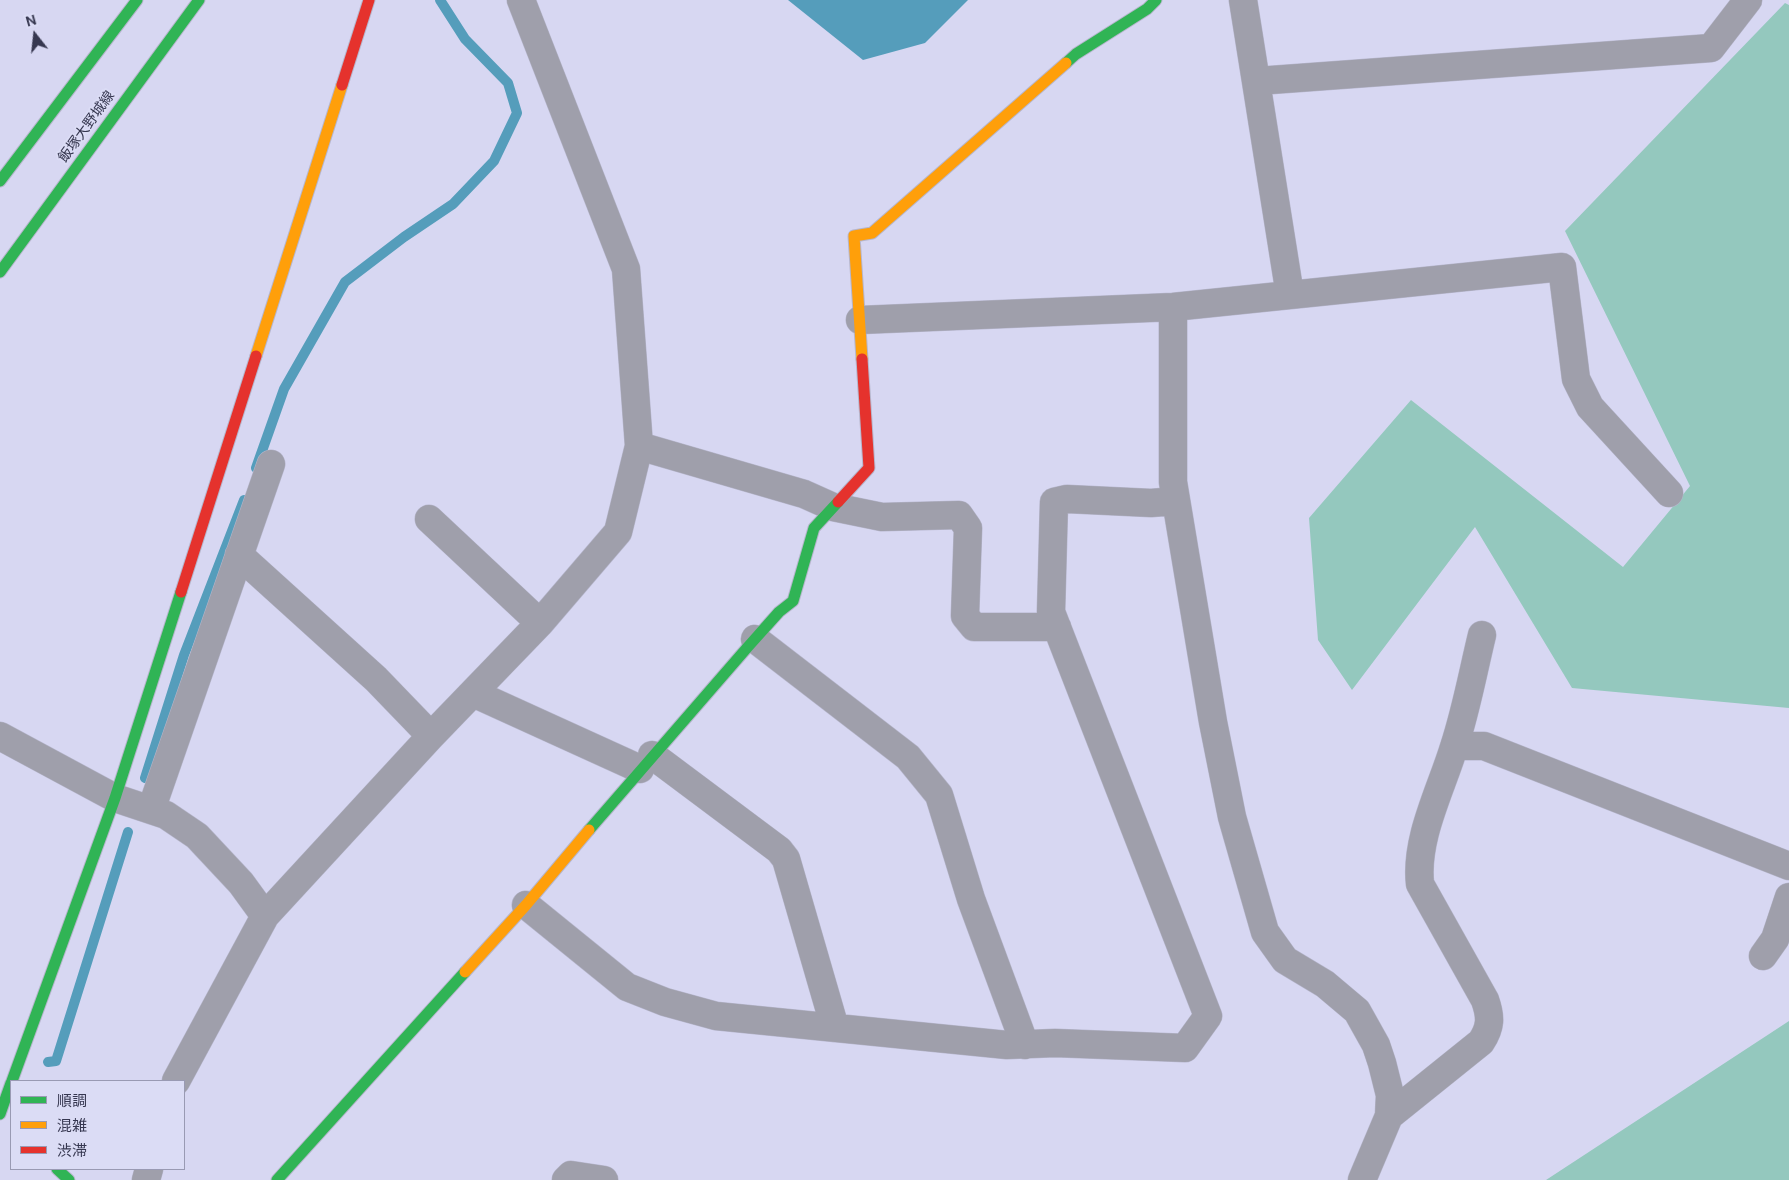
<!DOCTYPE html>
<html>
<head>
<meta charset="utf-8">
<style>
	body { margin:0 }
	#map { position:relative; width:1789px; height:1180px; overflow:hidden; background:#d7d7f2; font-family:"DM Sans","Noto Sans JP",sans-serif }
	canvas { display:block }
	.legend { position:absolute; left:10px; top:1080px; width:175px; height:90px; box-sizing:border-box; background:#dbdcf5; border:1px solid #999ab3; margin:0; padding:6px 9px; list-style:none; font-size:15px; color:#363750 }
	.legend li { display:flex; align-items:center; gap:10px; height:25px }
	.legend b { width:25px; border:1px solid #999ab3 }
	.north { position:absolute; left:10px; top:10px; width:50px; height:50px; -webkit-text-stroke:4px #dbdcf5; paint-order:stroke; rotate:344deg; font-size:14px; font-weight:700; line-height:20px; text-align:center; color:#363750 }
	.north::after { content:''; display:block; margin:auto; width:18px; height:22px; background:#363750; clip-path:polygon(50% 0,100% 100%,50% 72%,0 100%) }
</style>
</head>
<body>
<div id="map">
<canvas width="1789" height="1180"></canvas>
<ul class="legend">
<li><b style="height:6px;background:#30b455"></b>順調</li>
<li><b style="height:6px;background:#ff9f0a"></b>混雑</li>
<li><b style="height:6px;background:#e5322d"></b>渋滞</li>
</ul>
<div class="north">N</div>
</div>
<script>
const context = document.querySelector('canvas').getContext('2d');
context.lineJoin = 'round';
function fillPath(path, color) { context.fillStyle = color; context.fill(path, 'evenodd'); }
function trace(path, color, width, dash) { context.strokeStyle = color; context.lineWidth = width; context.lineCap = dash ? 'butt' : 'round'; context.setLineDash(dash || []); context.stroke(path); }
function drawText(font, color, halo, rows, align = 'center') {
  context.font = font + ' "DM Sans","Noto Sans JP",sans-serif'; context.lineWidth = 4; context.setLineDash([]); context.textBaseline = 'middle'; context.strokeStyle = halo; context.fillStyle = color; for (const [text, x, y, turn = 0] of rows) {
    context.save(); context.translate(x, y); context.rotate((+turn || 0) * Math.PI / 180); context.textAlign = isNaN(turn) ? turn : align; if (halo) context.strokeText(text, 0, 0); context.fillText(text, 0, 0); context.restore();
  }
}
const green = new Path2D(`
	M 1785,3 L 1789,5 L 1789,708 L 1572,688 L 1475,527 L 1352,690 L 1318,640 L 1309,518 L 1411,400 L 1623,567 L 1690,486 L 1565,231 Z
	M 1789,1021 L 1789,1180 L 1546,1180 Z`);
const water = new Path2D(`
	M 788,0 L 968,0 L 925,43 L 863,60 Z`);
const stream = new Path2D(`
	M 256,468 L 284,389 L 345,282 L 404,237 L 453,204 L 494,161 L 517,113 L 508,83 L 465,39 L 440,0
	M 145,778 L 184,655 L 244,500
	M 48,1062 L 56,1061 L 128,832`);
const street = new Path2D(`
	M 1243,0 L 1290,295
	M 1257,81 L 1711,48 L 1748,0
	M 1173,307 L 1173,482 L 1213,722 L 1232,817 L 1265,932 L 1285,960 L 1325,984 L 1357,1011 L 1376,1045 L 1382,1063 L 1390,1095 L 1389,1116 L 1362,1180
	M 860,320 L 1173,307 L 1562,267 L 1576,379 L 1590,407 L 1669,493
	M 639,446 L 804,494 L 833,507 L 882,517 L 959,515 L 968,528 L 965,616 L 974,627 L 1057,627
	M 429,519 L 540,623
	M 239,555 L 376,679 L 431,736
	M 755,639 L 908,757 L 939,795 L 971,899 L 1025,1045
	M 473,693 L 640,769
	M 0,736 L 115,798 L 166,815 L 197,836 L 241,883 L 265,916
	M 1455,746 L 1484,746 L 1789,866
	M 652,755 L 779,850 L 786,859 L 835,1028
	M 151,810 L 271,464
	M 526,905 L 627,987 L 665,1002 L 716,1016 L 1007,1045 L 1055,1043 L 1185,1048 L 1208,1016 L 1051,612 L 1054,502 L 1067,499 L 1151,503 L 1176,501
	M 1763,956 L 1775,939 L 1789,897
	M 176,1081 L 265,916 L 431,736 L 540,623 L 618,532 L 639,446 L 626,269 L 521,0
	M 1389,1116 L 1481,1042 C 1491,1027 1491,1017 1485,1000 L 1420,884 C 1415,838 1441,790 1454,747 C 1466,711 1473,672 1482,635
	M 146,1180 L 149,1169
	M 566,1180 L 571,1175 L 604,1180`);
const fast = new Path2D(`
	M 1066,63 L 1076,54 L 1147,9 L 1156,0
	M 0,181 L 137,0
	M 0,272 L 199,0
	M 589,830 L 746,649 L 779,612 L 793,601 L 814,528 L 838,502
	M 12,1081 L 115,798 L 181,592
	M 0,1114 L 11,1083
	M 57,1169 L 69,1180
	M 277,1180 L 465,972`);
const slow = new Path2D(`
	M 256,356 L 342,85
	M 862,359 L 854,236 L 872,233 L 1066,63
	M 465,972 L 526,905 L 589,830`);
const jam = new Path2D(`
	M 342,85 L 369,0
	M 838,502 L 869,468 L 862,359
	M 181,592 L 256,356`);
const streetNames = [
	["飯塚大野城線",87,127,-54]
];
fillPath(green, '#94c8be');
fillPath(water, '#559dbb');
trace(stream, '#559dbb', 10);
trace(street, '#b6b6cc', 29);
trace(fast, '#b6b6cc', 13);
trace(slow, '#b6b6cc', 13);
trace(jam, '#b6b6cc', 13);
trace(street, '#9f9fab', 28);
trace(fast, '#30b455', 11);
trace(slow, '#ff9f0a', 11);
trace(jam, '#e5322d', 11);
drawText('14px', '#363750', '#dbdcf5', streetNames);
</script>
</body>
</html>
